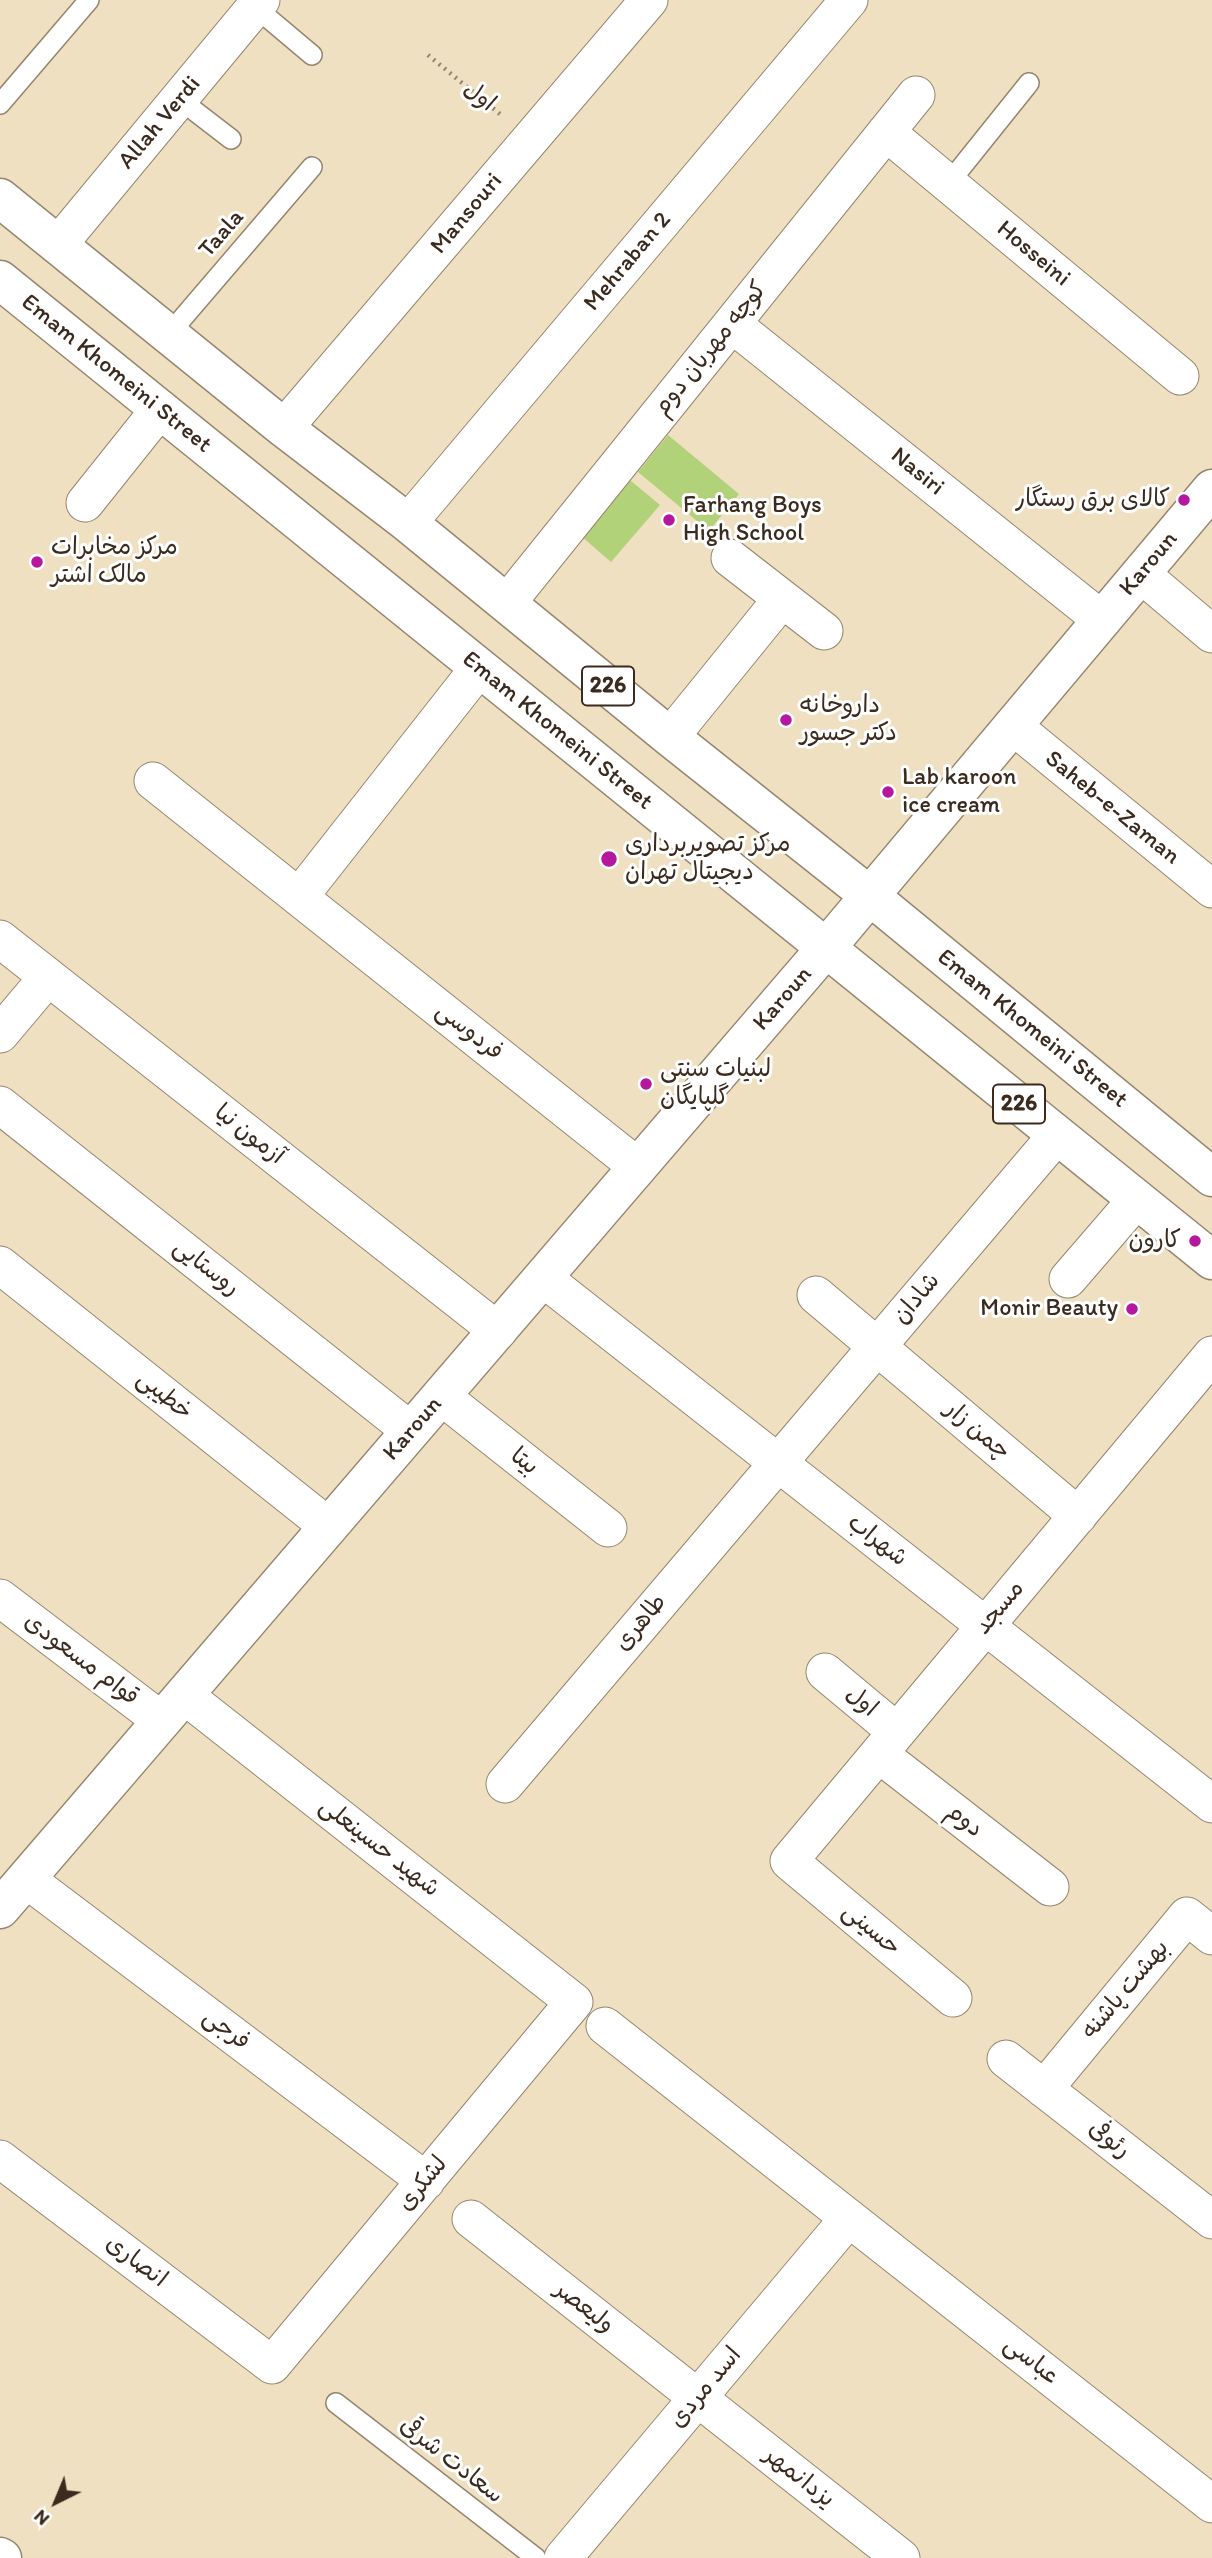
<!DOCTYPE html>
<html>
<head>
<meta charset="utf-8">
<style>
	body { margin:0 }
	#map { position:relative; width:1212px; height:2558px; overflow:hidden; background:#efe0c1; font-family:Itim,sans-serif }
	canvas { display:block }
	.north { position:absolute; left:21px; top:2467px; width:70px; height:70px; -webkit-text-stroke:5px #fff; paint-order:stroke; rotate:223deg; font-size:19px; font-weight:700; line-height:28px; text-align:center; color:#3b2a1e }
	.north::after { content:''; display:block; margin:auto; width:24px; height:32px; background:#3b2a1e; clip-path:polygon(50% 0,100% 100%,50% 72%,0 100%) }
</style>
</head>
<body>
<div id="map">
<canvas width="1212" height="2558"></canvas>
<div class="north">N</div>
</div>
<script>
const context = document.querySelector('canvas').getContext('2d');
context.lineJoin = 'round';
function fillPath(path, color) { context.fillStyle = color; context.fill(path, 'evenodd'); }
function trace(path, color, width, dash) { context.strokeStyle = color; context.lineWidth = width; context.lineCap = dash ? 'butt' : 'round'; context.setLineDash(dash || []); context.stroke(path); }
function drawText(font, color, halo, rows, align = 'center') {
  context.font = font + ' Itim,"Playpen Sans Arabic",sans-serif'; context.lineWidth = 6; context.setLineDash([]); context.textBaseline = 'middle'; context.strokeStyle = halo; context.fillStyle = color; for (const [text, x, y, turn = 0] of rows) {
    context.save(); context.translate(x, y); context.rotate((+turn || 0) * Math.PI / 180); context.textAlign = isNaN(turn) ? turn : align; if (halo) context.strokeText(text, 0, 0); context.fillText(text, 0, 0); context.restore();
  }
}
const green = new Path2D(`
	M 668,435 L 739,494 L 709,531 L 638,472 Z
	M 630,480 L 660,505 L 611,562 L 581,536 Z`);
const path = new Path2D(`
	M 428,55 L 500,114`);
const service = new Path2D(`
	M 255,7 L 312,55
	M 179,99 L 231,139
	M 0,104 L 89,0
	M 948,184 L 1029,83
	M 169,334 L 312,167
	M 336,2403 L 536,2558`);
const minor = new Path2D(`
	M 886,132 L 1180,376
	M 58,245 L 261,0
	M 732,324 L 1102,620
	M 284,428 L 649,0
	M 85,503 L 160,409
	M 408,523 L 849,0
	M 730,558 L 824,631
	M 1141,574 L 1212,634
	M 507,603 L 916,95
	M 1013,726 L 1212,889
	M 670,737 L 782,599
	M 153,781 L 638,1167
	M 299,897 L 479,668
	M 0,939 L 498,1331
	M 0,1034 L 48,977
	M 0,1105 L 411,1431
	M 0,1265 L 329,1527
	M 543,1278 L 1212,1804
	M 1068,1279 L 1137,1199
	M 816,1295 L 1078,1516
	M 441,1396 L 608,1528
	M 0,1598 L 162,1721
	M 825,1672 L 897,1732
	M 879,1754 L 1050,1887
	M 505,1784 L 1057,1135
	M 26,1879 L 426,2181
	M 953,1998 L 789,1861 L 1212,1355
	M 605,2026 L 1212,2504
	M 1006,2059 L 1212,2220
	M 1044,2089 L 1187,1916 L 1212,1936
	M 0,2159 L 272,2365 L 574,2002 L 184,1695
	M 471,2219 L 901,2558
	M 563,2558 L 849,2218`);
const secondary = new Path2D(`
	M 0,1909 L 826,948 L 1212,489
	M 0,2557 L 2,2558`);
const primary = new Path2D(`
	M 0,198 L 284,428 L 408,523 L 670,737 L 870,896 L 1212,1177
	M 0,280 L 1212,1260`);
const markers = [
	[1184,500,7,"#b5179e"],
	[669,520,7,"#b5179e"],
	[37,562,7,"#b5179e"],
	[786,720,7,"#b5179e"],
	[888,792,7,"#b5179e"],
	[609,859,9,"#b5179e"],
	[646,1084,7,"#b5179e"],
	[1195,1241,7,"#b5179e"],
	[1132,1309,7,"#b5179e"]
];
const shields = [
	[608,686,52],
	[1019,1104,52]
];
const shieldNames = [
	["226",608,686],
	["226",1019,1104]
];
const streetNames = [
	["اول",479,97,39],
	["Allah Verdi",160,123,-50],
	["Mansouri",467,214,-50],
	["Taala",222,234,-49],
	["Hosseini",1033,254,40],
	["Mehraban 2",628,262,-50],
	["کوچه مهربان دوم",711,349,-51],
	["Emam Khomeini Street",116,374,39],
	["Nasiri",917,472,39],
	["Karoun",1149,564,-50],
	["Emam Khomeini Street",557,731,39],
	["Saheb-e-Zaman",1112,808,39],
	["Karoun",783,999,-49],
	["Emam Khomeini Street",1032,1029,39],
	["فردوسی",469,1032,38],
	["آزمون نیا",249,1135,38],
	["روستایی",206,1268,38],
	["شادان",917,1299,-50],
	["خطیبی",164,1396,39],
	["Karoun",413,1429,-49],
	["چمن زار",977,1431,40],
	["بیتا",524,1462,38],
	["شهراب",877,1541,38],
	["مسجد",1000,1608,-50],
	["طاهری",641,1623,-50],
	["قوام مسعودی",81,1660,37],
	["اول",861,1702,40],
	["دوم",964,1821,38],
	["شهید حسینعلی",379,1848,38],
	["حسینی",871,1930,40],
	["بهشت پاشنه",1126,1990,-50],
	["فرجی",226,2030,37],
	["رئوفی",1109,2140,38],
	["لشکری",423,2184,-50],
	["انصاری",136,2262,37],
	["ولیعصر",584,2308,38],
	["عباسی",1031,2361,38],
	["اسد مردی",706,2388,-50],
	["سعادت شرقی",451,2461,38],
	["یزدانمهر",799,2478,38]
];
const poiNames = [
	["کالای برق رستگار",1170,500,"right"],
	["Farhang Boys",683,506],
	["High School",683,534],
	["مرکز مخابرات",51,548],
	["مالک اشتر",51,576],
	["داروخانه",800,706],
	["دکتر جسور",800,734],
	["Lab karoon",902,778],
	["ice cream",902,806],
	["مرکز تصویربرداری",625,845],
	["دیجیتال تهران",625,873],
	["لبنیات سنتی",660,1070],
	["گلپایگان",660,1098],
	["کارون",1181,1241,"right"],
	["Monir Beauty",1118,1309,"right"]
];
fillPath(green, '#b2d27a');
trace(service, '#958570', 22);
trace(minor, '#958570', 39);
trace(secondary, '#958570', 41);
trace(primary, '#958570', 41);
trace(path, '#958570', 4.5, [2, 5]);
trace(service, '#fff', 19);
trace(minor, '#fff', 37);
trace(secondary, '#fff', 38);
trace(primary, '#fff', 38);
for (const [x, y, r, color] of markers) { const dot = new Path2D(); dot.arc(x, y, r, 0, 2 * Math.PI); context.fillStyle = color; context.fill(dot); trace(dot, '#fff', 2.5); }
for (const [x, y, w] of shields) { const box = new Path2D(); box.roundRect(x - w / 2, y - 19.5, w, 39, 5); context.fillStyle = '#fff'; context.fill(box); trace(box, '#3b2a1e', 2); }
drawText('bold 23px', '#3b2a1e', null, shieldNames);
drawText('24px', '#3b2a1e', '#fff', streetNames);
drawText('24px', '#3b2a1e', '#fff', poiNames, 'left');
</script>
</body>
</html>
